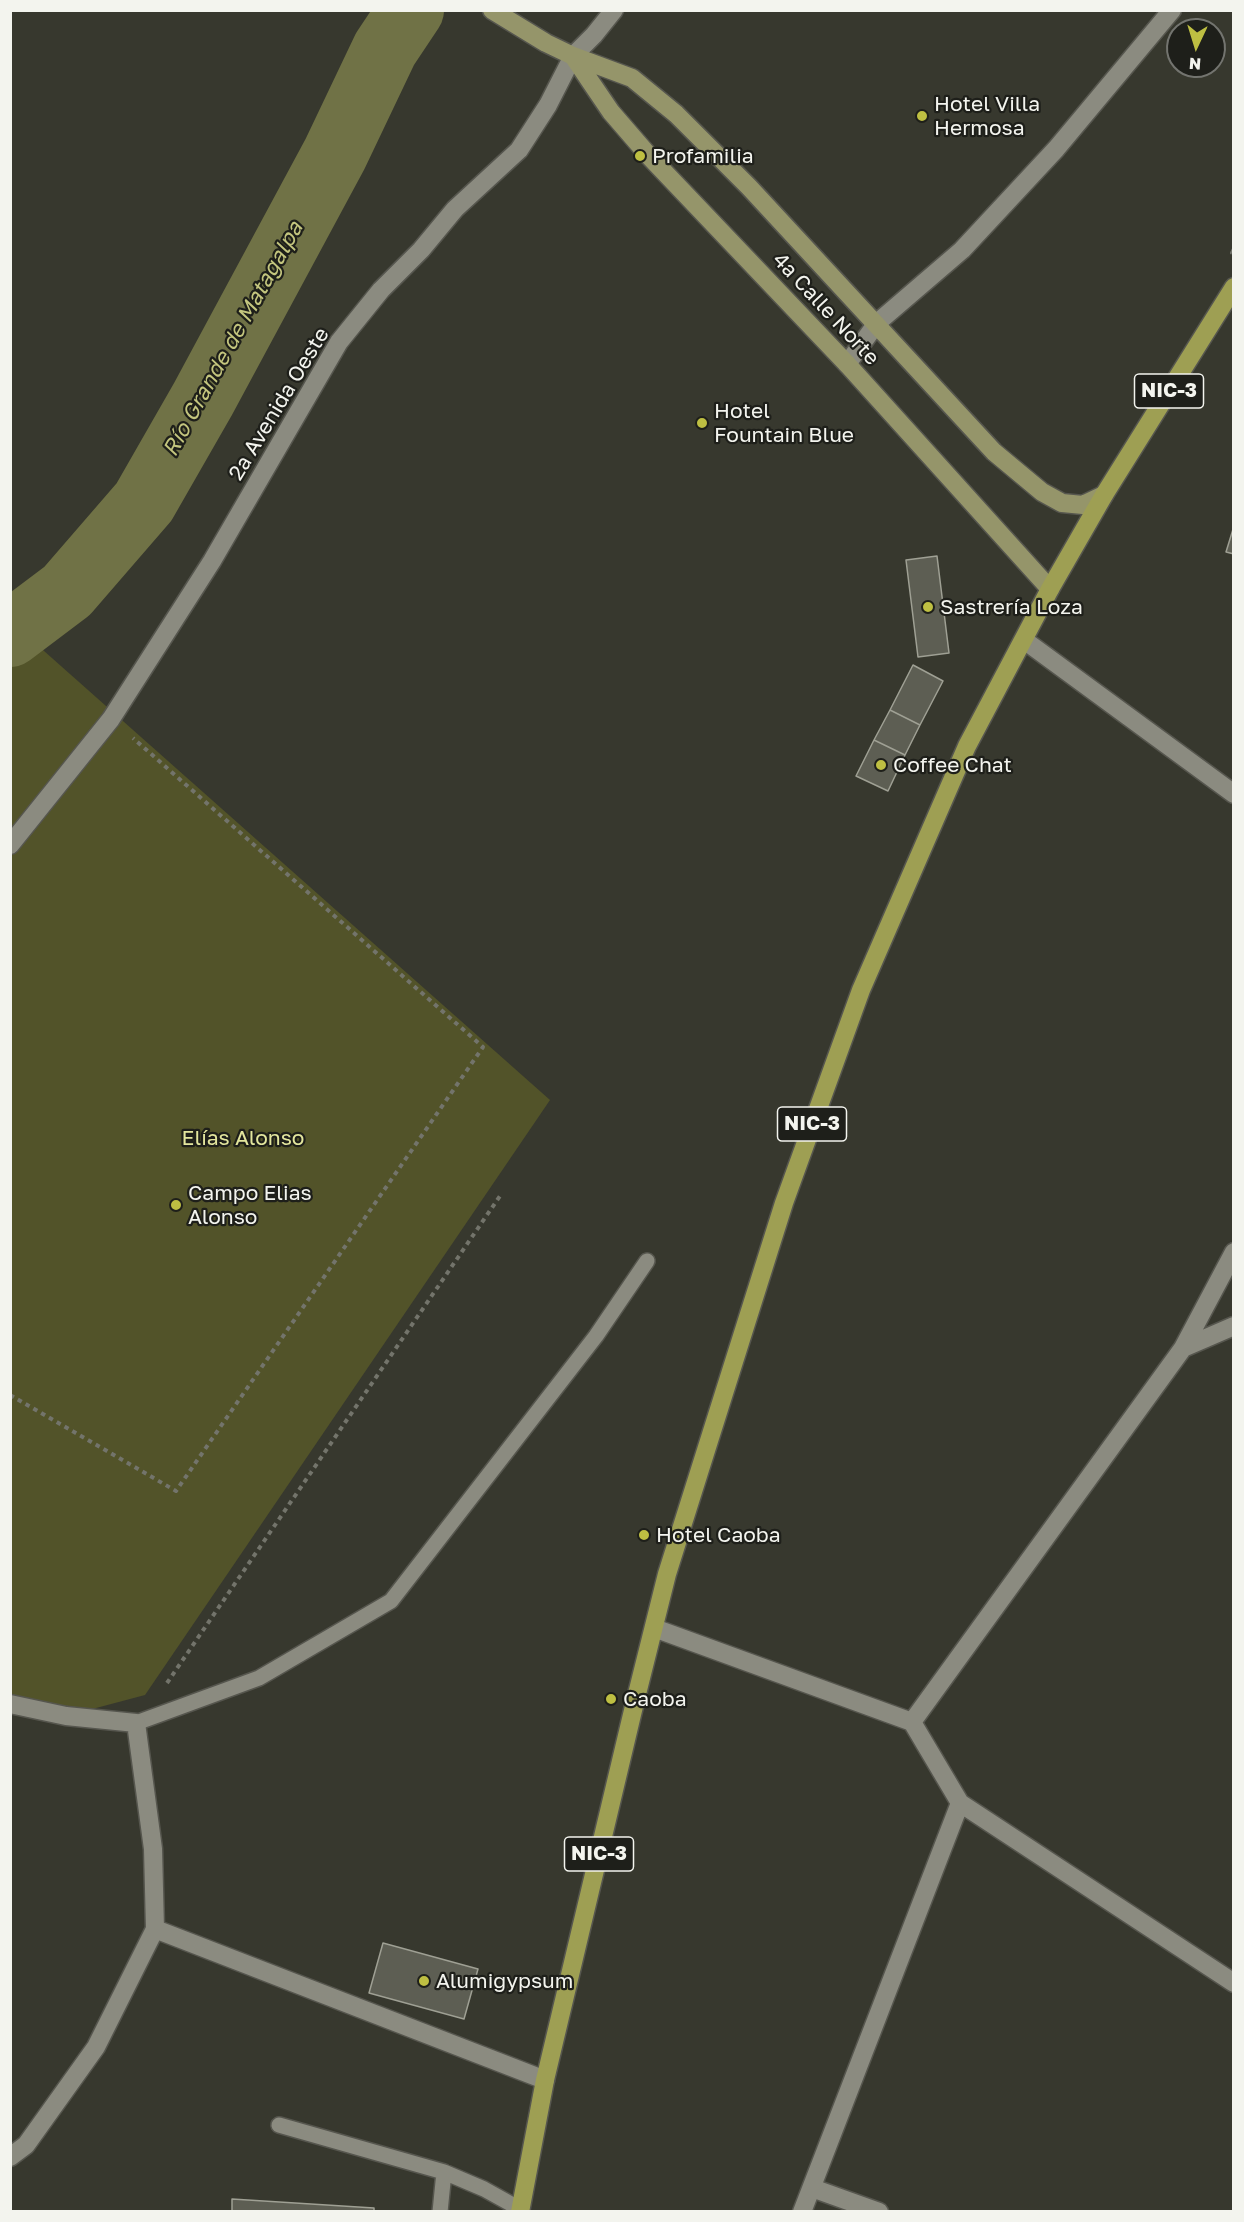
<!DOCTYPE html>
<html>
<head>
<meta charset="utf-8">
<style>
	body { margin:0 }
	#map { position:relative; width:1244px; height:2222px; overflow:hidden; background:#37382e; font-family:"Golos Text",sans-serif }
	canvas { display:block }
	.frame { position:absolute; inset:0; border:12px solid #f3f4ee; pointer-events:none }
	.north { position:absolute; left:1166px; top:18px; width:60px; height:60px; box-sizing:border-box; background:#1e1f1a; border:2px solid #73746f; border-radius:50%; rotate:184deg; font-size:16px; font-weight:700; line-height:24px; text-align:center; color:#f3f4ee }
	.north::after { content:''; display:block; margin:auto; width:21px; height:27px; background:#bebf42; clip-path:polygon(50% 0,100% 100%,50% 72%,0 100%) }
</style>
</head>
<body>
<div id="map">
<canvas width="1244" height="2222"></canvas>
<div class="frame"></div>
<div class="north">N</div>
</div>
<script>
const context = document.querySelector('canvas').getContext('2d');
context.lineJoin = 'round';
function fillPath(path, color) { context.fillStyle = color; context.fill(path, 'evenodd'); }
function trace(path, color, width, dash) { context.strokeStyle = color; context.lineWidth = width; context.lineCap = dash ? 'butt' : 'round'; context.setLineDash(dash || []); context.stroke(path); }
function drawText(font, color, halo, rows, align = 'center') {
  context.font = font + ' "Golos Text",sans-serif'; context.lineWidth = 4.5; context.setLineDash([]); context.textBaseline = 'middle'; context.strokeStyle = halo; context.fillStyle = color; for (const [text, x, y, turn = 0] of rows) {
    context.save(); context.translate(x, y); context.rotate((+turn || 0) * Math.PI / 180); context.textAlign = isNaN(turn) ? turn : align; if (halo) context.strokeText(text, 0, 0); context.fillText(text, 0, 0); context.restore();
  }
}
const green = new Path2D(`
	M 17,627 L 550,1100 L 145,1695 L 66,1716 L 11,1704 L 10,634 Z`);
const river = new Path2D(`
	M 10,634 L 67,591 L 144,502 L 203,399 L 335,154 L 385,49 L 411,10`);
const building = new Path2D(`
	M 1234,526 L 1234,554 L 1226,552 Z
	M 937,556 L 949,653 L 918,657 L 906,560 Z
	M 913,665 L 943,681 L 920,725 L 890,710 Z
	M 890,710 L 920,725 L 905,755 L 874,740 Z
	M 874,740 L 905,755 L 888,791 L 856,776 Z
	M 383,1943 L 478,1969 L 464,2019 L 369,1993 Z
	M 232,2199 L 374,2208 L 374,2212 L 232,2212 Z`);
const path = new Path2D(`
	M 1234,249 L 1232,253 L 1234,254
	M 10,1395 L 176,1491 L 483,1047 L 133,738
	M 167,1683 L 502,1193`);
const lane = new Path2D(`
	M 136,1723 L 259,1678 L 391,1601 L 596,1336 L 647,1261
	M 279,2125 L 444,2172 L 484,2189 L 520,2209
	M 440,2212 L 444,2172`);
const street = new Path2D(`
	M 847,364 L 877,323 L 962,250 L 1056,149 L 1172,10
	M 1024,640 L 1234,794
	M 10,845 L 111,719 L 212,561 L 339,342 L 381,290 L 421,250 L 455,209 L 519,150 L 548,105 L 573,56 L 594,35 L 614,10
	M 1183,1348 L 1234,1326
	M 654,1628 L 912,1722 L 960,1803 L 1234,1983
	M 10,1704 L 66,1716 L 136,1723 L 153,1849 L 155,1929 L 96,2047 L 26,2145 L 10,2157
	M 912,1722 L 1183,1348 L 1234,1252
	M 155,1929 L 545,2080
	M 812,2188 L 879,2212
	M 802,2212 L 960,1803`);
const secondary = new Path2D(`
	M 492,10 L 546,43 L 573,56 L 632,78 L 676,114 L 749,187 L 994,452 L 1042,492 L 1062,503 L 1083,505 L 1104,495
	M 573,56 L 611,112 L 649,156 L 847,364 L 1050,589`);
const primary = new Path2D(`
	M 520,2212 L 545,2080 L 635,1702 L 667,1574 L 784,1203 L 861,990 L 967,746 L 1050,589 L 1104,495 L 1234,287`);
const markers = [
	[922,116,6,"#bebf42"],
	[640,156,6,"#bebf42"],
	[702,423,6,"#bebf42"],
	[928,607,6,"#bebf42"],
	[881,765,6,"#bebf42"],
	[176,1205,6,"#bebf42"],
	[644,1535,6,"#bebf42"],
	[611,1699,6,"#bebf42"],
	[424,1981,6,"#bebf42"]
];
const shields = [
	[1169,391,69],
	[812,1124,69],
	[599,1854,69]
];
const shieldNames = [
	["NIC-3",1169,391],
	["NIC-3",812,1124],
	["NIC-3",599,1854]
];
const poiNames = [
	["Hotel Villa",934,104],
	["Hermosa",934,128],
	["Profamilia",652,156],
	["Hotel",714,411],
	["Fountain Blue",714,435],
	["Sastrería Loza",940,607],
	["Coffee Chat",893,765],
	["Campo Elias",188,1193],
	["Alonso",188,1217],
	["Hotel Caoba",656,1535],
	["Caoba",623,1699],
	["Alumigypsum",436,1981]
];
const streetNames = [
	["4a Calle Norte",826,309,47],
	["2a Avenida Oeste",279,404,-59]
];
const parkNames = [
	["Elías Alonso",243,1138]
];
const waterNames = [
	["Río Grande de Matagalpa",233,339,-61]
];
fillPath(green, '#525329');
trace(river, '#707246', 66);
fillPath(building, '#5d5e53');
trace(building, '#9fa094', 1.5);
trace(lane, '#56564e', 18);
trace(street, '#56564e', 21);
trace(secondary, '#56564e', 21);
trace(primary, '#56564e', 21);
trace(path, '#73746b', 4, [4.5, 4.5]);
trace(lane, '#8b8b80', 15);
trace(street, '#8b8b80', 18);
trace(secondary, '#95956a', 18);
trace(primary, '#9e9f53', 18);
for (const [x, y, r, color] of markers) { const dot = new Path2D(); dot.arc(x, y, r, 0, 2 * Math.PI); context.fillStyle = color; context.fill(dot); trace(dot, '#1e1f1a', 2); }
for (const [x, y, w] of shields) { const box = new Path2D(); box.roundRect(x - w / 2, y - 17, w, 34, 4.5); context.fillStyle = '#1e1f1a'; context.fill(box); trace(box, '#f3f4ee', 1.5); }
drawText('bold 20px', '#f3f4ee', null, shieldNames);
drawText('21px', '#f3f4ee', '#1e1f1a', poiNames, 'left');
drawText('21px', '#f3f4ee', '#1e1f1a', streetNames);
drawText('21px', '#e3e69d', '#1e1f1a', parkNames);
drawText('italic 22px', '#c4c67e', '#1e1f1a', waterNames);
</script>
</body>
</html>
